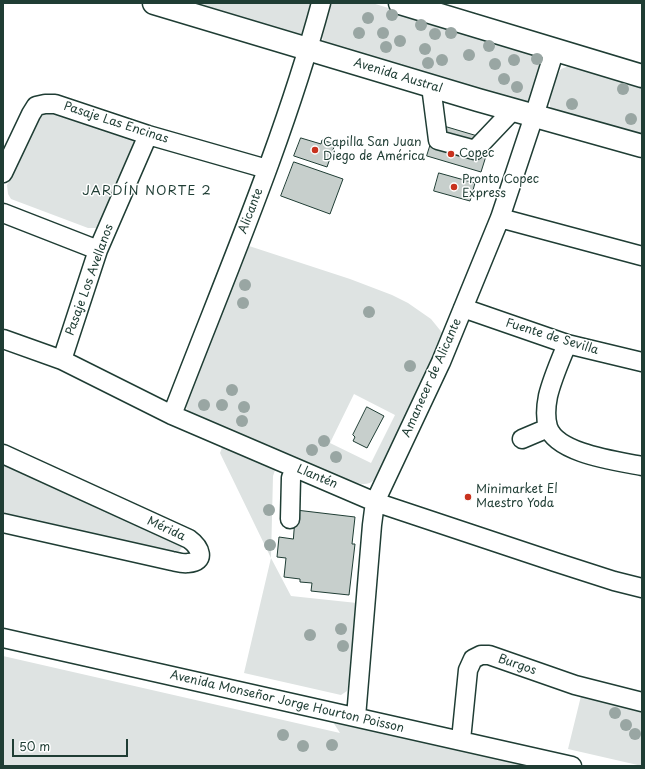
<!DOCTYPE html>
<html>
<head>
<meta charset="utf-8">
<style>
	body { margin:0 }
	#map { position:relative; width:645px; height:769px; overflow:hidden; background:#fff; font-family:"Playpen Sans",sans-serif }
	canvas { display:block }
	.frame { position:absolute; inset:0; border:4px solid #1f3d34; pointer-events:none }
	.scale { position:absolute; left:12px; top:739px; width:116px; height:18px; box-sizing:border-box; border:2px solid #1f3d34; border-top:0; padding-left:5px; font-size:12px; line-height:14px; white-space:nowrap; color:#1f3d34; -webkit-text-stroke:3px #fff; paint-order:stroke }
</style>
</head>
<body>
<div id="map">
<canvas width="645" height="769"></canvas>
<div class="frame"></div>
<div class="scale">50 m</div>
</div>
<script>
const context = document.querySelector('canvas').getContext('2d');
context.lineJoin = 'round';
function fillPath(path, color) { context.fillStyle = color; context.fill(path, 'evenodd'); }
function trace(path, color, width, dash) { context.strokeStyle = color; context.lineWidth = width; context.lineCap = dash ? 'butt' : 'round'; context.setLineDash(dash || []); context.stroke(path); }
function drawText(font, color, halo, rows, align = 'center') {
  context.font = font + ' "Playpen Sans",sans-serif'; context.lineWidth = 3; context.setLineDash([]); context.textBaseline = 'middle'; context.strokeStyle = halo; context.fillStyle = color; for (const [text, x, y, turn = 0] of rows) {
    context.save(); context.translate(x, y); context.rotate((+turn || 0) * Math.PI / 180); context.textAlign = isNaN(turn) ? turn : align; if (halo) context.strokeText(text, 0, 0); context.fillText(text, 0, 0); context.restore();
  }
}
const green = new Path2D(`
	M 180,3 L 317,3 L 305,36 L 298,37 Z
	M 330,3 L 372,3 L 540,54 L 543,57 L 530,101 L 527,103 L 324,43 L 321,34 Z
	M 569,66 L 642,86 L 642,137 L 551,110 C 547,96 554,81 561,69 Z
	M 52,111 L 133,137 L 139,142 L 103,226 L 96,228 L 88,228 L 11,199 L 8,194 L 7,185 L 37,121 L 43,113 Z
	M 246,245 L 350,279 L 392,295 L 408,303 L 431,319 L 444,335 L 376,479 C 365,488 358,483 346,479 L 191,415 L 185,406 ZM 354,394 L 395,415 L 371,463 L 330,443 Z
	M 223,445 L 276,467 L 273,476 L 271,558 L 291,596 L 357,603 L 349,685 L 347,691 L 341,695 L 244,673 L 271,558 L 220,453 Z
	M 3,465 L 8,467 L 185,544 L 175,556 L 3,514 Z
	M 3,656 L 340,733 L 333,722 L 536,766 L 3,766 Z
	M 581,696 L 642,712 L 642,766 L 568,749 Z`);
const building = new Path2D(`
	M 437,124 L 491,140 L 481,172 L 427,156 Z
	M 301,138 L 321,144 L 322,140 L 335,144 L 327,167 L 294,156 Z
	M 294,162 L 343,179 L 330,214 L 281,196 Z
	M 439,173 L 475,183 L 470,201 L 434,191 Z
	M 367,407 L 384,416 L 367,448 L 353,441 L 355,437 L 353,435 Z
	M 296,510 L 355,517 L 352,544 L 355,544 L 349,595 L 311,591 L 312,583 L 300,582 L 300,579 L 284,577 L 286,558 L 277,557 L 279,537 L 293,539 Z`);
const minor = new Path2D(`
	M 431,86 L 438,140 L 475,150 L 513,110
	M 3,173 L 31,114 L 36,106 L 45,104 L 55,104 L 148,135 L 267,169
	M 3,213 L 98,250
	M 500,218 L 642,256
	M 463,308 L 567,344 L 642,362
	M 3,339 L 62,360 L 172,415 L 375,502 L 555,562 L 614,581 L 642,588
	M 567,344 C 560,361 552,379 548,396 C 546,406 545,417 548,427 C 557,454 618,461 642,466
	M 62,360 L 98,250 L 148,135
	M 172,415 C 224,279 283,144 321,3
	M 522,439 L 548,428
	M 3,454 L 189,539 C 200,547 207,562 188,563 C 183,564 177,562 172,561 L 3,523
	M 290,519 L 291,478 L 295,468
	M 3,638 L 572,766
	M 356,717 L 372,525 L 375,502 L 441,362 L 500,218 L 534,116 L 555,49
	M 461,740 L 468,670 L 473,659 L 481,655 L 489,655 L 575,685 L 642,702`);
const major = new Path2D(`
	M 154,3 L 478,100 L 642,146
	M 400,3 L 642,76`);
const trees = [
	[392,15],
	[368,18],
	[421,25],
	[359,33],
	[383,33],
	[451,33],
	[435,34],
	[400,41],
	[489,46],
	[386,47],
	[425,49],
	[469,55],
	[537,59],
	[442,60],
	[514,60],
	[428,63],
	[495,64],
	[504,79],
	[517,87],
	[623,89],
	[572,104],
	[631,119],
	[245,285],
	[243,303],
	[369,312],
	[410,366],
	[232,390],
	[204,405],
	[222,405],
	[244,407],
	[242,421],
	[324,441],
	[312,450],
	[336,457],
	[269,510],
	[270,545],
	[341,629],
	[310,635],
	[343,646],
	[615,713],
	[626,725],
	[635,734],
	[283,735],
	[332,745],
	[303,746]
];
const markers = [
	[315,150,4,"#c8321e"],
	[451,154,4,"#c8321e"],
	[454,187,4,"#c8321e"],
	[468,497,4,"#c8321e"]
];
const streetNames = [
	["Avenida Austral",398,76,17],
	["Pasaje Las Encinas",116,123,18],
	["Alicante",251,211,-69],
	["Pasaje Los Avellanos",90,280,-70],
	["Fuente de Sevilla",552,337,17],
	["Amanecer de Alicante",432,378,-66],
	["Llantén",317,477,23],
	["Mérida",166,529,25],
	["Burgos",517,665,19],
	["Avenida Monseñor Jorge Hourton Poisson",287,702,13]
];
const poiNames = [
	["Capilla San Juan",323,143],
	["Diego de América",323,157],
	["Copec",459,154],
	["Pronto Copec",462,180],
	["Express",462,194],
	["Minimarket El",476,490],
	["Maestro Yoda",476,504]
];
const neighbourhoodNames = [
	["JARDÍN NORTE 2",147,191]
];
fillPath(green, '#dee3e2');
fillPath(building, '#c7cfcc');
trace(building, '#1f3d34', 1);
trace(minor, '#1f3d34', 21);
trace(major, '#1f3d34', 25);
trace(minor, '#fff', 18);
trace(major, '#fff', 22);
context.fillStyle = '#99a6a3';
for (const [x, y] of trees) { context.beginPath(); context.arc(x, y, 6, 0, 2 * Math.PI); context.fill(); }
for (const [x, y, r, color] of markers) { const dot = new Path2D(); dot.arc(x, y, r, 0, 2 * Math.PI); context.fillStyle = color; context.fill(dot); trace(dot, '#fff', 1.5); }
drawText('12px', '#1f3d34', '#fff', streetNames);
drawText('12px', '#1f3d34', '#fff', poiNames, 'left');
context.letterSpacing = '1px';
drawText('13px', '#1f3d34', '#fff', neighbourhoodNames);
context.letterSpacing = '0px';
</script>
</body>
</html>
